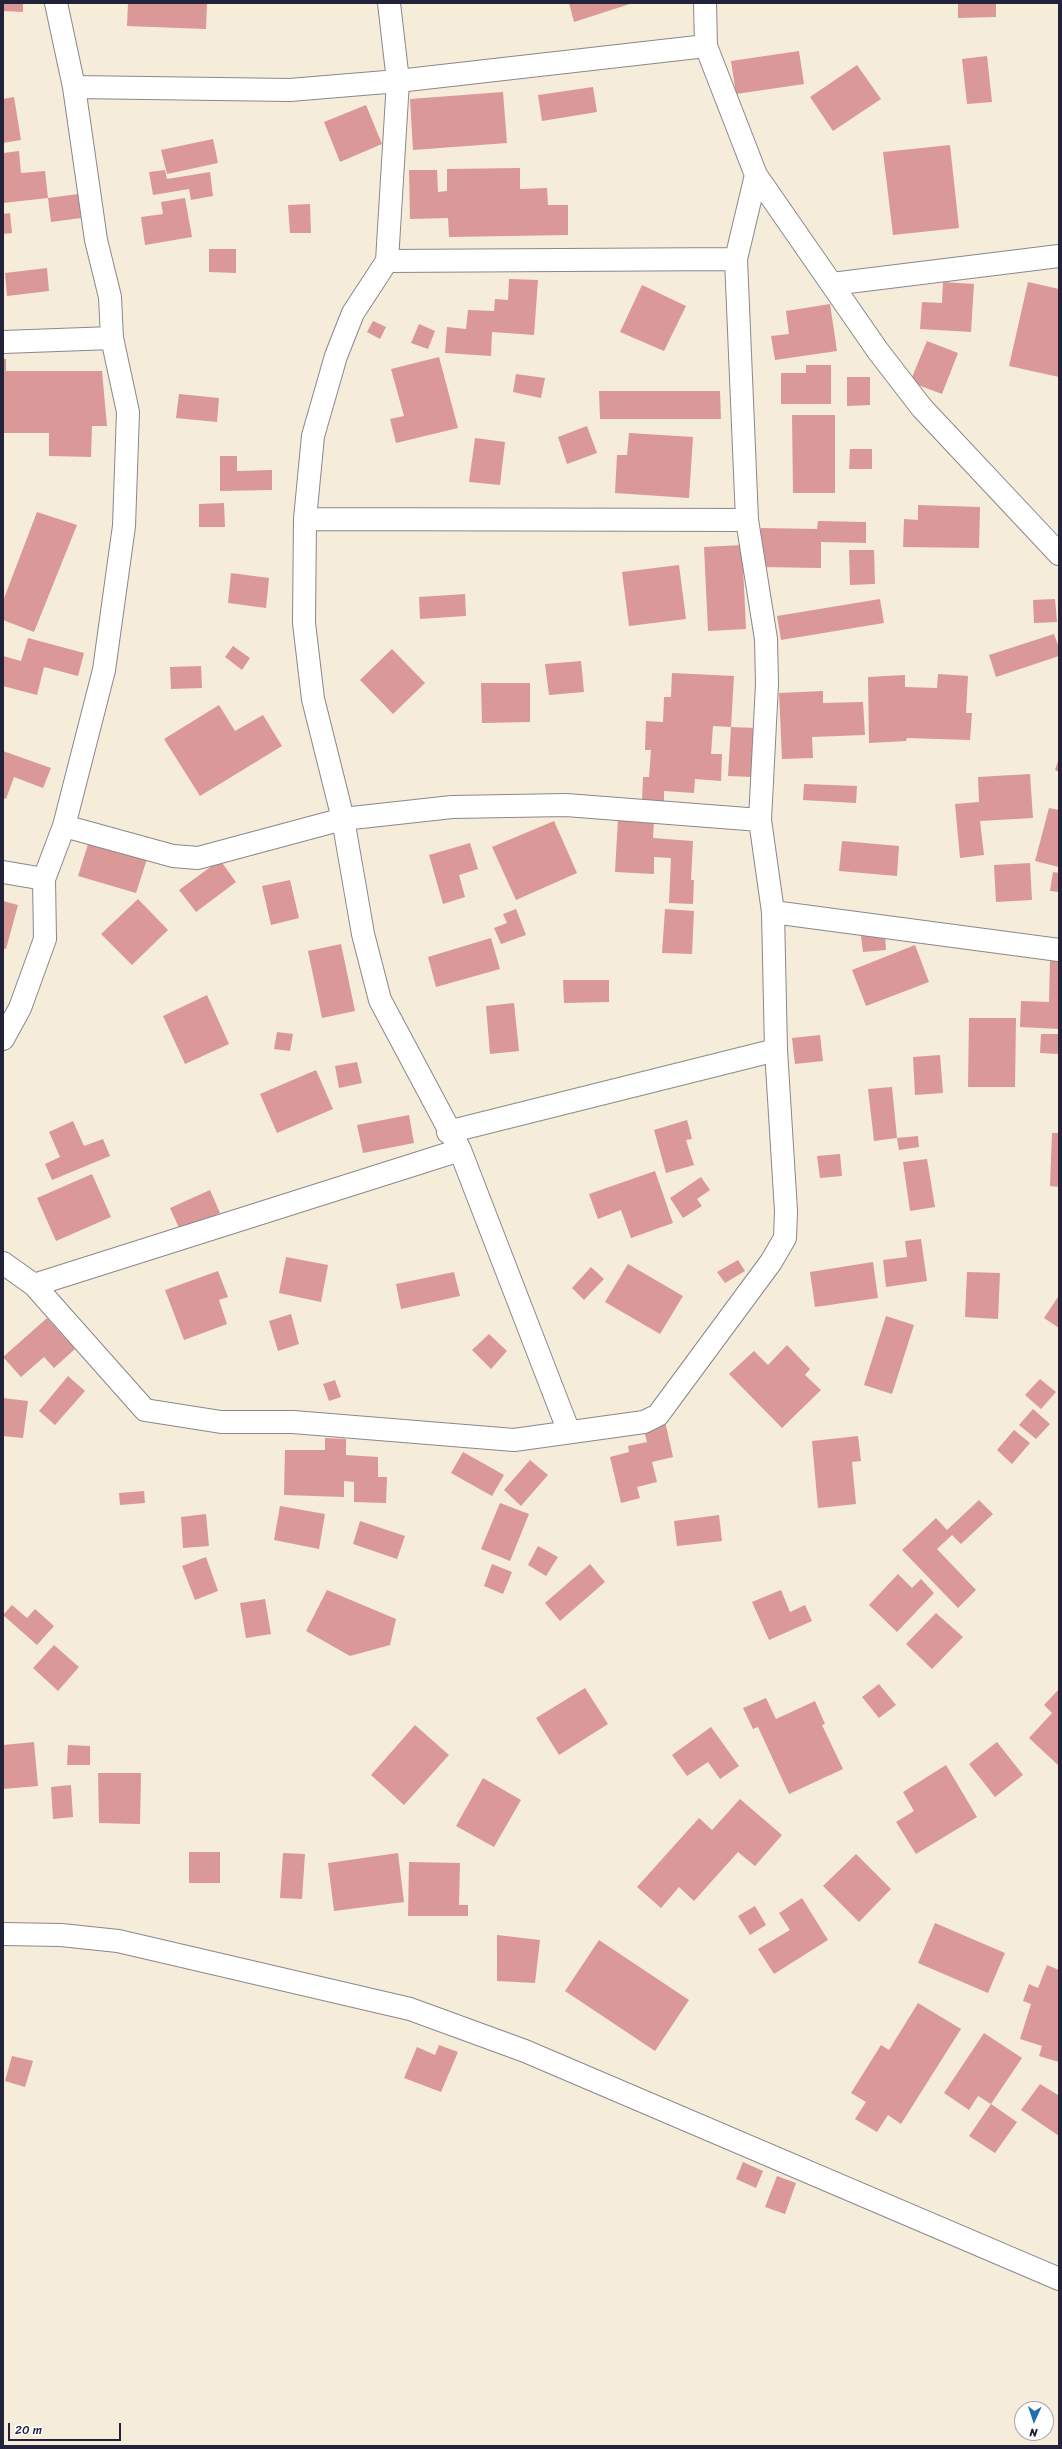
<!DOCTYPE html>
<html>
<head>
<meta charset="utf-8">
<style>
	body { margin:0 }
	#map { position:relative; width:1062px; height:2449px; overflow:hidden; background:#f5ecd9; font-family:Sriracha,sans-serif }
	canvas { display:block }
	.frame { position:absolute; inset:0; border:4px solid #22223b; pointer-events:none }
	.north { position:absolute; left:1014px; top:2401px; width:40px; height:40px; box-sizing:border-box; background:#fff; border:1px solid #a7a7b1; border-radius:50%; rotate:183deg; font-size:11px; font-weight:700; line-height:16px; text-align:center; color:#22223b }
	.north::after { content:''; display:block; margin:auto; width:14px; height:18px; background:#1f6fb2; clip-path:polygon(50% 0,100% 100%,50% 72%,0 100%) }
	.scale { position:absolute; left:8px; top:2423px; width:113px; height:18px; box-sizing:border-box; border:2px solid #22223b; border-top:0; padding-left:5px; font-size:12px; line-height:14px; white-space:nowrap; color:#22223b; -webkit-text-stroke:3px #fff; paint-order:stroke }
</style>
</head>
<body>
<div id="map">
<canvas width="1062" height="2449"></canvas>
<div class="frame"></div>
<div class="north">N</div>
<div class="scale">20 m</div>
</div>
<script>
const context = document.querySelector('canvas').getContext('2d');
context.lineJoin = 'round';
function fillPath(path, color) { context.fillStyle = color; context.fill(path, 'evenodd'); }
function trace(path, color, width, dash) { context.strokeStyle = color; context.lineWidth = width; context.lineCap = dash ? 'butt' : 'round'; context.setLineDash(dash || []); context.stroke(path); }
const building = new Path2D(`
	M 3,3 L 23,3 L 23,12 L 3,11 Z
	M 128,3 L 207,3 L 206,29 L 127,26 Z
	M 569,3 L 633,3 L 574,22 Z
	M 958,3 L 996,3 L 996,17 L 958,18 Z
	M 799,51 L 804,84 L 736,94 L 731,61 Z
	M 987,56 L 992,102 L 967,104 L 962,59 Z
	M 857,65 L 881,99 L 833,131 L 810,97 Z
	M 593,87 L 597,112 L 542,121 L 538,95 Z
	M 503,92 L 507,143 L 413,150 L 410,99 Z
	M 14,97 L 21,140 L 3,143 L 3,99 Z
	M 366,105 L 382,144 L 340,162 L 324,122 Z
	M 213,139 L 218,163 L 167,174 L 161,150 Z
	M 950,145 L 959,228 L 893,235 L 883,152 Z
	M 19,151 L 21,173 L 45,171 L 48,198 L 3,203 L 3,153 Z
	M 520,168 L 520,189 L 547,188 L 548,205 L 568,205 L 568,235 L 449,237 L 448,218 L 410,219 L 409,170 L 437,170 L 438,192 L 447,191 L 447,169 Z
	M 165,170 L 167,179 L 210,172 L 213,196 L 191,200 L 189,189 L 153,195 L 149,172 Z
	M 78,194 L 81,218 L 51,222 L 48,198 Z
	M 185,198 L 192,237 L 145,245 L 141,217 L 163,214 L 161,202 Z
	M 310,204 L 311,233 L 290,233 L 288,205 Z
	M 10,213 L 12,233 L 3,234 L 3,214 Z
	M 209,249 L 236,249 L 236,273 L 209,272 Z
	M 47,268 L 49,291 L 7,296 L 5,273 Z
	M 509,279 L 538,280 L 534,335 L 492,332 L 491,356 L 445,353 L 447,327 L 466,329 L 468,310 L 494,311 L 495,299 L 508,300 Z
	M 943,282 L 974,284 L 971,332 L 920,329 L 922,302 L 942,303 Z
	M 1028,282 L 1059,289 L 1059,377 L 1009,366 Z
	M 642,285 L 686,306 L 664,351 L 620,332 Z
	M 830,304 L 837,351 L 775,360 L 771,336 L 789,334 L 786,311 Z
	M 373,321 L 386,327 L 380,339 L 367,332 Z
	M 419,324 L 435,331 L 428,349 L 411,343 Z
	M 927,341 L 958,353 L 942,394 L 910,382 Z
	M 439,357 L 458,428 L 396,443 L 390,419 L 404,416 L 391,369 Z
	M 3,359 L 6,359 L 6,371 L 102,371 L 107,426 L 92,426 L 91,457 L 49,456 L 49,433 L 3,433 Z
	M 806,365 L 831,365 L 831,404 L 781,404 L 781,373 L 806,373 Z
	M 516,374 L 545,378 L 541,398 L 513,392 Z
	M 847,377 L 870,377 L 870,405 L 847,406 Z
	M 599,391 L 720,391 L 721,419 L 600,419 Z
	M 179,394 L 219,398 L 217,422 L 176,418 Z
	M 792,415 L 835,415 L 835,493 L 793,493 Z
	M 587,426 L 597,453 L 567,464 L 558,437 Z
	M 629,433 L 693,437 L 689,498 L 615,493 L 617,455 L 627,455 Z
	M 475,438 L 505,442 L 500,485 L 469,482 Z
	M 850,449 L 872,449 L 872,469 L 849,469 Z
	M 220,456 L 237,456 L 237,471 L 272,470 L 272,490 L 220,491 Z
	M 224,503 L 225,527 L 199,527 L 199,504 Z
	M 918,505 L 980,507 L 979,548 L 903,547 L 904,519 L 918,520 Z
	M 37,512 L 77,525 L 34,632 L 3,620 L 3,601 Z
	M 818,521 L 866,522 L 866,543 L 821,542 L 821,568 L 761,567 L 761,528 L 817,529 Z
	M 742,545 L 746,629 L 708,631 L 704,547 Z
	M 849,550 L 874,550 L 875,584 L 850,585 Z
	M 679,565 L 686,619 L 629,626 L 622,572 Z
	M 231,573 L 269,578 L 266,608 L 228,603 Z
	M 465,594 L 466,616 L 420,619 L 419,597 Z
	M 880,599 L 884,623 L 781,640 L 777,616 Z
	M 1055,599 L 1057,622 L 1034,623 L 1033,600 Z
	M 1054,634 L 1059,648 L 1059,656 L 996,677 L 989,655 Z
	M 28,638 L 84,653 L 78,676 L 44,667 L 37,695 L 3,686 L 3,656 L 21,661 Z
	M 233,646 L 250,658 L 242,670 L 225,657 Z
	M 392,649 L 425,683 L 393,714 L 360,680 Z
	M 581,661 L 584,692 L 549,695 L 545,664 Z
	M 201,666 L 202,688 L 171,689 L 170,667 Z
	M 672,673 L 734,676 L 731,727 L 713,726 L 711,754 L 722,754 L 721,781 L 695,779 L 694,793 L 664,791 L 664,803 L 642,801 L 643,777 L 649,777 L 651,750 L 645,750 L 646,721 L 663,722 L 664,697 L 671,697 Z
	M 938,674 L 968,676 L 966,713 L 972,713 L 970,740 L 907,738 L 906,741 L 869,743 L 868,677 L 905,675 L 905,687 L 937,688 Z
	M 481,683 L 530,683 L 530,722 L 482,723 Z
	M 823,691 L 823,703 L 863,702 L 865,735 L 812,737 L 813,758 L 782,759 L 779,693 Z
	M 219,705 L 235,731 L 263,715 L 282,746 L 200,796 L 164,739 Z
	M 731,727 L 756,728 L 753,777 L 728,776 Z
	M 3,751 L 51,768 L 43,788 L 14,777 L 6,799 L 3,798 Z
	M 1059,758 L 1059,772 L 1055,770 Z
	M 1030,774 L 1033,818 L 980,821 L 984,855 L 960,858 L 955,804 L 979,802 L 978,777 Z
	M 804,784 L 857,786 L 856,803 L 803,800 Z
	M 1049,808 L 1059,810 L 1059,867 L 1035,861 Z
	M 618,818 L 654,820 L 653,838 L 693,841 L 691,880 L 694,880 L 693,904 L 669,903 L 671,858 L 654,857 L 654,874 L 615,872 Z
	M 554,821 L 577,873 L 516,900 L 492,847 Z
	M 89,841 L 147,859 L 136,893 L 78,876 Z
	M 842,841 L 899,846 L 897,876 L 839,871 Z
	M 470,843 L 478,869 L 459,875 L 465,897 L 443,904 L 429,855 Z
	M 220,860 L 236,882 L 196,912 L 179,890 Z
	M 1030,863 L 1032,900 L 996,902 L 994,865 Z
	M 1053,872 L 1059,873 L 1059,892 L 1050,891 Z
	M 290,880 L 299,918 L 271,925 L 262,886 Z
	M 138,899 L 168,930 L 132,965 L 101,934 Z
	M 3,901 L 18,905 L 6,949 L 3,949 Z
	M 516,909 L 526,935 L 501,944 L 494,928 L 507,923 L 503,914 Z
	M 665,909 L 694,911 L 692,954 L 662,953 Z
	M 885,935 L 886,950 L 863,952 L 861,936 Z
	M 491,938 L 500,969 L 436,987 L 428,957 Z
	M 341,944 L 355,1011 L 322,1018 L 308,951 Z
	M 915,945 L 929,982 L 866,1006 L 852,970 Z
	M 1050,961 L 1059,961 L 1059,1029 L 1020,1027 L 1021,1001 L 1049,1002 Z
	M 563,980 L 609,980 L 609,1002 L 564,1003 Z
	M 207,995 L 229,1044 L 185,1064 L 163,1016 Z
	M 514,1003 L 519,1051 L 490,1054 L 486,1006 Z
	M 969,1018 L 1016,1018 L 1015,1087 L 968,1087 Z
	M 277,1032 L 293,1034 L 290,1051 L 274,1049 Z
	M 1041,1034 L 1059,1034 L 1059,1054 L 1040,1053 Z
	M 820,1035 L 823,1061 L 795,1064 L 792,1038 Z
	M 940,1055 L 943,1093 L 915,1095 L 913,1057 Z
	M 357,1062 L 362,1083 L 339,1088 L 335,1066 Z
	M 316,1070 L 333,1109 L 277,1133 L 260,1094 Z
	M 892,1087 L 897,1138 L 874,1141 L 868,1089 Z
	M 409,1115 L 414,1143 L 363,1153 L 357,1125 Z
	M 687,1120 L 692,1139 L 686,1140 L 694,1165 L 666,1173 L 654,1130 Z
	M 73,1121 L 84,1146 L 103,1139 L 110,1156 L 52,1180 L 45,1164 L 60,1157 L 49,1132 Z
	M 1052,1133 L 1059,1133 L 1059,1187 L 1050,1186 Z
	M 918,1136 L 919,1147 L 899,1150 L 897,1138 Z
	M 840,1154 L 842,1176 L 820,1178 L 817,1156 Z
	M 927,1159 L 935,1207 L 910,1211 L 903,1162 Z
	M 655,1171 L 673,1223 L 631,1238 L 621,1210 L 598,1219 L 589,1194 Z
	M 92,1174 L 111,1217 L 56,1241 L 37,1198 Z
	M 701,1177 L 710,1190 L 697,1199 L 702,1206 L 683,1218 L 670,1198 Z
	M 210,1190 L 220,1213 L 180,1230 L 170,1208 Z
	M 921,1239 L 927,1281 L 886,1287 L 883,1260 L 907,1257 L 905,1241 Z
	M 286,1257 L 328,1265 L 321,1302 L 279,1293 Z
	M 738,1260 L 745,1271 L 725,1283 L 717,1272 Z
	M 873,1262 L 878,1298 L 815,1307 L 810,1272 Z
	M 628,1264 L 683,1296 L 660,1334 L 605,1302 Z
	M 591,1267 L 604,1279 L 584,1300 L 572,1288 Z
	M 218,1271 L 228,1297 L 219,1300 L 227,1324 L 184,1340 L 165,1290 Z
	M 454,1272 L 460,1296 L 401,1309 L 396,1284 Z
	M 967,1272 L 1000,1273 L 998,1319 L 965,1317 Z
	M 1058,1297 L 1059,1298 L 1059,1328 L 1044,1318 Z
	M 291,1314 L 299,1344 L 278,1351 L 269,1321 Z
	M 886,1316 L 914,1325 L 892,1394 L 864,1385 Z
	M 47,1318 L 75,1349 L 54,1368 L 44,1357 L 21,1377 L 3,1357 Z
	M 489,1334 L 507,1351 L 491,1369 L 472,1350 Z
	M 787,1345 L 810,1369 L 805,1375 L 821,1390 L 782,1428 L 729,1374 L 754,1351 L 768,1365 Z
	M 68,1376 L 85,1391 L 55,1425 L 39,1411 Z
	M 1040,1379 L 1056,1392 L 1041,1409 L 1025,1395 Z
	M 335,1380 L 341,1397 L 329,1401 L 323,1384 Z
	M 3,1398 L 28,1401 L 23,1438 L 3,1436 Z
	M 1033,1409 L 1050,1424 L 1036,1439 L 1019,1425 Z
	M 665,1421 L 673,1457 L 652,1462 L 657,1482 L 637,1487 L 640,1498 L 621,1503 L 610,1457 L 629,1452 L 628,1446 L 647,1442 L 643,1426 Z
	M 1014,1430 L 1030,1443 L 1012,1464 L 997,1450 Z
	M 858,1436 L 861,1461 L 852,1462 L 856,1504 L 818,1508 L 812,1441 Z
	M 325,1438 L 346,1439 L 346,1455 L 378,1457 L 378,1477 L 387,1477 L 386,1503 L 354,1502 L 354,1482 L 344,1481 L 344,1497 L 284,1495 L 285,1450 L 325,1450 Z
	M 463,1452 L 504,1475 L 492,1496 L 451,1473 Z
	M 530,1460 L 548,1475 L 521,1506 L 504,1490 Z
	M 144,1491 L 145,1503 L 120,1505 L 119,1493 Z
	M 979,1500 L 993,1514 L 961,1544 L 952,1535 L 937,1549 L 976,1590 L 958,1608 L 902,1550 L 936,1518 L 947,1530 Z
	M 500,1503 L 529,1514 L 510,1561 L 481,1549 Z
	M 280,1506 L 325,1514 L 319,1549 L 274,1540 Z
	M 206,1514 L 209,1546 L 183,1548 L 181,1517 Z
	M 719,1515 L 722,1541 L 677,1546 L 674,1521 Z
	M 360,1521 L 405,1536 L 397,1559 L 353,1544 Z
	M 538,1546 L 558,1557 L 546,1576 L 528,1565 Z
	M 206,1557 L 218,1591 L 195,1600 L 182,1566 Z
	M 492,1564 L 512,1572 L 503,1594 L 484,1586 Z
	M 590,1564 L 605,1582 L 560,1621 L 545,1603 Z
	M 898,1574 L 912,1588 L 921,1579 L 934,1593 L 897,1632 L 869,1605 Z
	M 327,1590 L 396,1619 L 390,1645 L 350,1656 L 306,1631 Z
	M 781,1590 L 790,1612 L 805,1605 L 812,1621 L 769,1640 L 752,1602 Z
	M 265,1599 L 271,1634 L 246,1638 L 240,1603 Z
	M 12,1605 L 27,1618 L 35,1609 L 54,1626 L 37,1645 L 3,1615 Z
	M 936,1613 L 963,1637 L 932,1669 L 906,1644 Z
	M 54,1645 L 79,1667 L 58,1691 L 33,1668 Z
	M 879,1684 L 896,1705 L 879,1718 L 862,1697 Z
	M 585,1688 L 608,1724 L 559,1755 L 536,1718 Z
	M 1059,1689 L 1059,1766 L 1029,1738 L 1052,1713 L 1044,1705 Z
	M 766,1698 L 776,1719 L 815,1701 L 825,1724 L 822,1725 L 843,1769 L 789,1794 L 758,1727 L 753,1729 L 743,1708 Z
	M 415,1725 L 449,1755 L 404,1805 L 371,1775 Z
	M 711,1727 L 739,1766 L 720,1779 L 708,1762 L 687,1776 L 672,1755 Z
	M 34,1742 L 38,1786 L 3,1789 L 3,1745 Z
	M 997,1742 L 1023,1775 L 995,1797 L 969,1764 Z
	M 68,1745 L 90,1746 L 90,1765 L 67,1765 Z
	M 946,1765 L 977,1817 L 916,1854 L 896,1822 L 914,1811 L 903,1792 Z
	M 98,1773 L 141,1773 L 140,1824 L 99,1823 Z
	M 483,1778 L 521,1800 L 494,1847 L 456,1826 Z
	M 71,1785 L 73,1817 L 53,1819 L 51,1787 Z
	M 740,1799 L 782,1835 L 755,1866 L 738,1852 L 694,1901 L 679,1887 L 661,1908 L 637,1887 L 699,1818 L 712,1830 Z
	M 189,1852 L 220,1852 L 220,1883 L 189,1883 Z
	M 283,1853 L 305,1854 L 302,1899 L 280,1898 Z
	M 398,1853 L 404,1902 L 334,1911 L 328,1863 Z
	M 856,1854 L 891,1889 L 859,1922 L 823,1886 Z
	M 409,1862 L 460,1863 L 459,1905 L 468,1905 L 468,1916 L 408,1916 Z
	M 802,1898 L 828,1940 L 774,1974 L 758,1949 L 790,1930 L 779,1913 Z
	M 755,1906 L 766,1925 L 750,1935 L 738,1916 Z
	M 935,1923 L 1005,1953 L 988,1993 L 918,1963 Z
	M 497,1935 L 540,1940 L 535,1983 L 497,1981 Z
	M 599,1940 L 689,2000 L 655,2051 L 565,1991 Z
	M 1047,1965 L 1059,1970 L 1059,2062 L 1039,2056 L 1042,2046 L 1020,2039 L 1031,2004 L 1023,2001 L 1029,1984 L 1038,1988 Z
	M 918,2003 L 961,2029 L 901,2124 L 888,2115 L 877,2132 L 855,2119 L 866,2102 L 851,2093 L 881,2045 L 889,2050 Z
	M 984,2033 L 1022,2058 L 991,2104 L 1017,2122 L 995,2153 L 969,2136 L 991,2104 L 978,2096 L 969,2110 L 944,2093 Z
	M 439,2045 L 458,2052 L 441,2092 L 404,2078 L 417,2047 L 435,2055 Z
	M 12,2056 L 33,2061 L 25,2087 L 5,2081 Z
	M 1040,2084 L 1058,2095 L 1059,2093 L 1059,2136 L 1021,2110 Z
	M 743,2162 L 763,2171 L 756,2188 L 736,2179 Z
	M 777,2176 L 796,2183 L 785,2214 L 765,2207 Z`);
const minor = new Path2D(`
	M 389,3 L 398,81 L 387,261 L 353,313 L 336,356 L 313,436 L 305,519 L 304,623 L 313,699 L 343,819 L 363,934 L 380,1000 L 460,1150 L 569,1432
	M 705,3 L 706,46 L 756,175 L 878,351 L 922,408 L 1059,554
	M 74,87 L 290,90 L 398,81 L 706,46
	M 387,261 L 736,259
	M 832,284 L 1059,256
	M 3,342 L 112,338
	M 305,519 L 747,520
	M 64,826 L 173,856 L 198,858 L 343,819 L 452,807 L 566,805 L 760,820
	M 3,872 L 44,879
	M 773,912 L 1059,950
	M 3,1039 L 20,1008 L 45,939 L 44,879 L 64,826 L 104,670 L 124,526 L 128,412 L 112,338 L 110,297 L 96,240 L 74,87 L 56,3
	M 448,1132 L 776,1050
	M 3,1263 L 34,1285 L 145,1410 L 221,1422 L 293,1422 L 514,1440 L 644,1422 L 658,1415 L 771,1262 L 785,1238 L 786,1211 L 776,1050 L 773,912 L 760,820 L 767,684 L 766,639 L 747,520 L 736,259 L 756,175
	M 34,1285 L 460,1150`);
const tertiary = new Path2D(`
	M 3,1934 L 61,1935 L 118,1941 L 410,2009 L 525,2051 L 1059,2279`);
fillPath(building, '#da9998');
trace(minor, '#8c878a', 24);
trace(tertiary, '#8c878a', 24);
trace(minor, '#fff', 22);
trace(tertiary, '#fff', 22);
</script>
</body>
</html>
